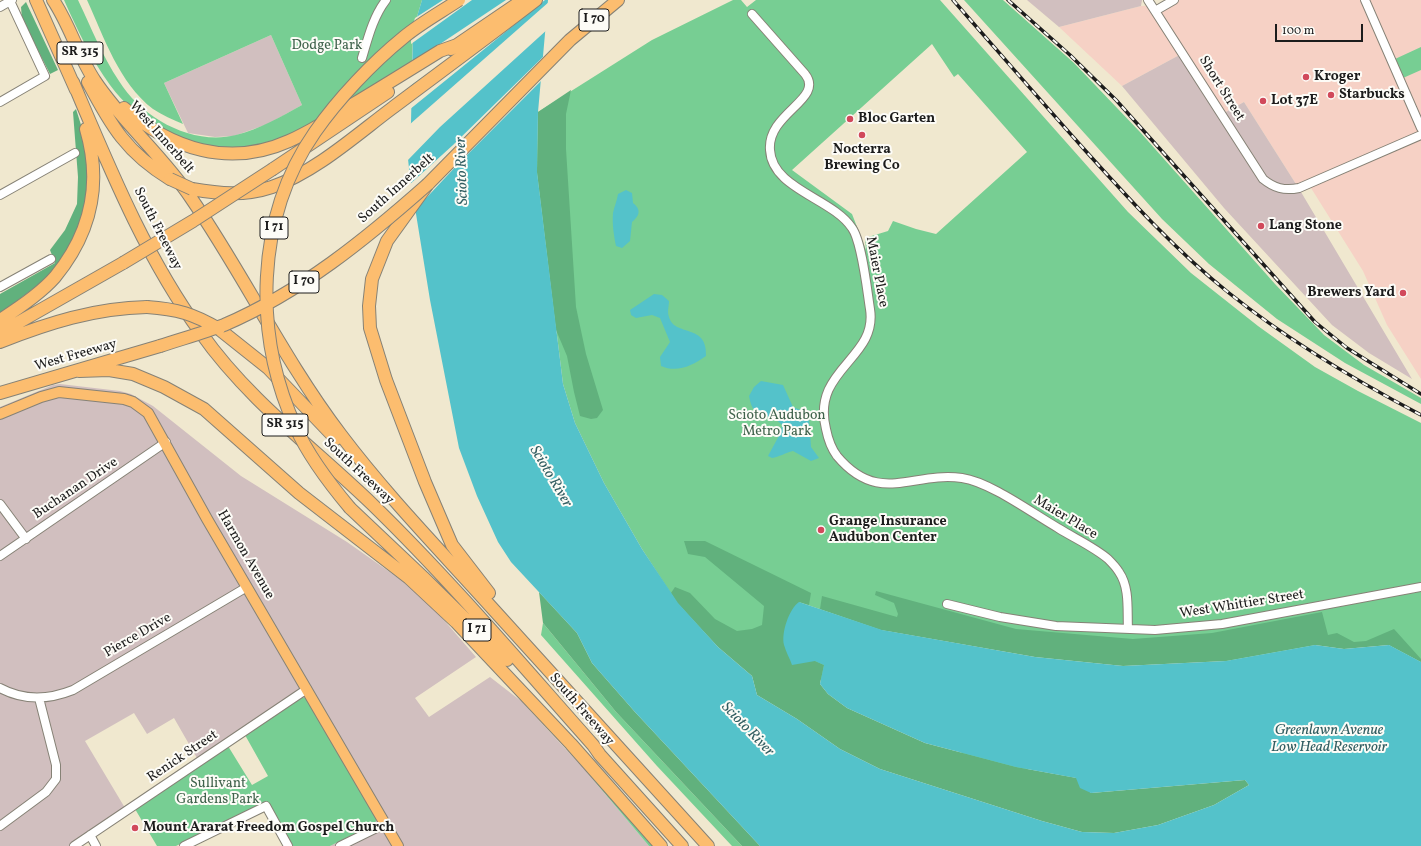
<!DOCTYPE html>
<html>
<head>
<meta charset="utf-8">
<style>
	body { margin:0 }
	#map { position:relative; width:1421px; height:846px; overflow:hidden; background:#f0e8cf; font-family:Vollkorn,serif }
	canvas { display:block }
	.scale { position:absolute; left:1275px; top:24px; width:88px; height:18px; box-sizing:border-box; border:2px solid #1c1c1c; border-top:0; padding-left:5px; font-size:12px; line-height:14px; white-space:nowrap; color:#1c1c1c; -webkit-text-stroke:3px #fdfcf7; paint-order:stroke }
</style>
</head>
<body>
<div id="map">
<canvas width="1421" height="846"></canvas>
<div class="scale">100 m</div>
</div>
<script>
const context = document.querySelector('canvas').getContext('2d');
context.lineJoin = 'round';
function fillPath(path, color) { context.fillStyle = color; context.fill(path, 'evenodd'); }
function trace(path, color, width, dash) { context.strokeStyle = color; context.lineWidth = width; context.lineCap = dash ? 'butt' : 'round'; context.setLineDash(dash || []); context.stroke(path); }
function drawText(font, color, halo, rows, align = 'center') {
  context.font = font + ' Vollkorn,serif'; context.lineWidth = 4; context.setLineDash([]); context.textBaseline = 'middle'; context.strokeStyle = halo; context.fillStyle = color; for (const [text, x, y, turn = 0] of rows) {
    context.save(); context.translate(x, y); context.rotate((+turn || 0) * Math.PI / 180); context.textAlign = isNaN(turn) ? turn : align; if (halo) context.strokeText(text, 0, 0); context.fillText(text, 0, 0); context.restore();
  }
}
const built = new Path2D(`
	M 1175,0 L 1421,0 L 1421,379 L 1387,325 L 1363,271 L 1311,188 L 1301,192 L 1244,102 L 1224,113 L 1185,52 L 1122,86 L 1059,27 L 1141,6 L 1167,5 Z`);
const industrial = new Path2D(`
	M 1027,0 L 1142,0 L 1141,6 L 1059,27 Z
	M 271,35 L 302,105 L 268,124 L 234,136 L 215,137 L 188,133 L 164,83 Z
	M 1185,52 L 1224,113 L 1244,102 L 1301,192 L 1412,379 L 1369,353 L 1332,325 L 1224,208 L 1122,86 Z
	M 60,384 L 120,391 L 131,394 L 153,406 L 241,476 L 347,542 L 404,582 L 430,604 L 476,657 L 415,698 L 429,717 L 490,677 L 521,701 L 586,771 L 649,846 L 330,846 L 375,824 L 301,697 L 201,765 L 174,718 L 147,734 L 134,713 L 85,741 L 128,813 L 79,846 L 0,846 L 0,407 L 53,385 Z`);
const green = new Path2D(`
	M 64,0 L 78,0 C 91,27 102,56 119,81 C 142,118 192,146 236,135 C 260,129 280,117 302,105 L 271,35 L 164,83 L 183,124 C 173,120 162,115 153,109 C 119,83 104,37 87,0 L 422,0 L 413,30 L 412,63 C 369,89 323,123 276,141 C 219,164 144,133 110,85 C 91,59 77,29 64,0 Z
	M 733,0 L 741,0 L 747,7 L 756,0 L 940,0 L 1128,212 L 1191,273 L 1258,326 L 1315,367 L 1358,391 L 1421,423 L 1421,662 L 1389,645 L 1315,645 L 1226,661 L 881,630 L 799,602 L 1114,833 L 677,603 L 642,549 L 604,483 L 575,423 L 563,384 L 537,172 L 538,112 L 652,40 ZM 932,44 L 954,77 L 958,74 L 1027,152 L 936,234 L 916,229 L 893,221 L 888,231 L 865,238 L 866,250 L 852,214 L 792,170 Z
	M 964,0 L 1003,0 L 1074,63 L 1140,132 L 1275,284 L 1324,335 L 1364,365 L 1421,398 L 1421,404 L 1345,363 L 1277,319 L 1209,264 L 1162,219 Z
	M 1421,47 L 1421,70 L 1403,78 L 1395,59 Z
	M 543,623 L 616,712 L 742,846 L 732,846 L 657,766 L 541,635 Z
	M 301,697 L 311,700 L 377,817 L 375,824 L 330,846 L 291,846 L 263,805 L 176,846 L 157,846 L 135,809 L 228,746 L 252,785 L 268,776 L 245,735 Z
	M 592,762 L 663,846 L 649,846 L 586,771 Z`);
const forest = new Path2D(`
	M 26,2 L 58,70 L 50,74 L 22,19 L 21,7 Z
	M 571,90 L 566,114 L 566,149 L 576,307 L 586,354 L 603,410 L 597,418 L 591,419 L 580,416 L 574,392 L 567,356 L 556,330 L 537,172 L 538,112 Z
	M 76,109 L 87,144 L 88,192 L 83,219 L 63,259 L 47,278 L 0,314 L 0,294 L 55,263 L 50,250 L 65,230 L 77,204 L 78,177 L 73,112 Z
	M 684,541 L 705,541 L 811,593 L 809,605 L 799,602 L 815,661 L 824,665 L 820,684 L 828,694 L 847,708 L 925,743 L 1016,767 L 1077,778 L 1091,793 L 1245,780 L 1249,785 L 1214,805 L 1158,825 L 1114,833 L 1082,832 L 1042,821 L 880,769 L 840,749 L 797,719 L 757,695 L 752,676 L 718,647 L 677,603 L 671,593 L 675,587 L 690,593 L 715,619 L 737,631 L 752,629 L 762,625 L 764,606 L 705,557 L 688,554 Z
	M 876,591 L 1016,629 L 1133,639 L 1212,633 L 1322,612 L 1328,635 L 1337,633 L 1354,642 L 1366,641 L 1394,629 L 1421,659 L 1421,662 L 1389,645 L 1344,649 L 1315,645 L 1226,661 L 1123,666 L 1035,657 L 881,630 L 820,609 L 822,596 L 897,617 L 898,614 L 894,603 L 875,595 Z
	M 539,592 L 577,633 L 592,663 L 635,712 L 760,846 L 742,846 L 616,712 L 543,623 Z`);
const water = new Path2D(`
	M 422,0 L 548,0 L 538,112 L 537,172 L 563,384 L 575,423 L 604,483 L 642,549 L 678,603 L 718,647 L 752,676 L 757,695 L 797,719 L 840,749 L 880,769 L 1042,821 L 1082,832 L 1114,833 L 1158,825 L 1214,805 L 1249,785 L 1245,780 L 1091,793 L 1080,788 L 1076,778 L 1016,767 L 925,743 L 847,708 L 828,694 L 820,684 L 824,665 L 815,661 L 792,665 C 790,659 786,652 784,645 C 781,633 789,609 799,602 L 882,630 L 1035,657 L 1123,666 L 1226,661 L 1315,645 L 1344,649 L 1389,645 L 1421,662 L 1421,846 L 760,846 L 635,712 L 592,663 L 577,633 L 511,562 L 498,542 L 477,496 L 459,448 L 430,300 L 410,177 L 408,159 L 411,122 L 413,30 Z
	M 626,190 L 632,193 L 633,203 C 642,210 639,216 632,222 L 630,241 L 622,248 L 616,246 C 614,236 612,224 613,213 C 614,207 617,201 618,194 Z
	M 654,294 L 662,295 L 669,301 C 669,306 667,312 669,317 C 674,337 708,323 706,356 C 692,366 677,373 661,366 L 660,357 L 670,342 L 660,318 L 652,315 L 636,318 L 631,315 L 630,310 Z
	M 761,381 L 783,385 L 793,407 L 803,411 L 809,418 L 811,447 L 819,458 L 811,461 L 793,451 C 785,453 779,457 772,458 L 768,456 L 781,432 L 782,425 C 767,409 754,424 749,396 L 754,387 Z`);
const pier = new Path2D(`
	M 443,0 L 472,0 L 411,44 L 411,30 L 415,18 Z
	M 506,0 L 545,0 L 409,110 L 410,90 L 463,49 L 410,86 L 410,64 Z
	M 550,1 L 549,28 L 440,127 L 407,161 L 409,125 Z
	M 546,54 L 543,79 L 459,163 L 414,211 L 409,185 L 453,145 Z`);
const minor = new Path2D(`
	M 1148,0 L 1263,179 C 1274,188 1284,191 1299,188 L 1421,135
	M 1365,0 L 1421,128
	M 0,7 L 12,0
	M 1155,11 L 1174,0
	M 752,14 L 805,74 C 825,99 767,113 770,150 C 772,189 832,198 852,228 C 862,242 867,290 870,309 C 878,359 811,369 826,429 C 828,439 831,448 837,456 C 879,506 912,471 962,478 C 990,482 1032,513 1058,528 C 1074,538 1094,547 1108,559 C 1112,563 1116,567 1119,572 C 1130,588 1127,610 1128,629
	M 362,58 C 368,38 373,17 386,0
	M 0,102 L 45,76 L 10,1
	M 0,195 L 75,153
	M 0,287 L 51,259
	M 0,504 L 26,539
	M 0,556 L 166,442
	M 947,604 L 1000,617 L 1056,626 L 1155,630 L 1222,624 L 1421,587
	M 0,688 C 24,701 48,700 73,690 L 247,587
	M 0,826 L 46,792 L 56,779 L 56,765 L 39,698
	M 90,835 L 96,846
	M 74,846 L 307,689
	M 184,846 L 266,806 L 288,846
	M 340,846 L 385,824`);
const major = new Path2D(`
	M 0,414 L 41,397 L 59,392 L 124,399 L 133,402 L 148,413 L 207,519 L 398,846`);
const highway = new Path2D(`
	M 36,0 L 76,90
	M 53,0 C 70,25 78,56 95,81 C 123,123 163,156 191,198 C 244,275 284,360 341,435 C 384,492 435,545 483,598 C 558,681 633,763 708,846
	M 451,49 L 523,0
	M 73,82 C 110,169 145,256 201,333 C 248,400 315,449 373,505 C 451,581 521,664 593,745 L 600,755 L 682,846
	M 88,82 C 111,126 127,153 170,179
	M 124,108 C 171,149 229,168 289,141 C 311,131 332,118 352,105 C 382,87 411,69 440,51 L 457,45
	M 273,169 L 388,92
	M 192,189 C 220,194 245,196 272,187 C 315,172 355,136 391,109 C 439,73 488,37 536,0
	M 0,320 C 19,308 40,294 55,277 C 91,233 102,183 86,129
	M 219,329 L 268,368 L 336,439
	M 0,333 L 123,263
	M 0,342 C 48,323 95,308 147,307
	M 79,371 L 109,370 L 133,374 L 164,387 L 204,409 L 299,493 L 409,578 L 456,622 L 571,744 L 661,846
	M 0,393 L 160,346
	M 350,508 L 423,577 L 507,660
	M 489,593 L 452,545 L 425,482 L 386,380 L 370,328 L 369,306 L 372,279 L 387,241 L 428,184 L 570,40 L 618,0`);
const rail = new Path2D(`
	M 953,0 C 996,49 1039,99 1083,148 C 1129,199 1175,250 1229,293 C 1289,341 1353,379 1421,415
	M 1008,0 L 1070,55 L 1116,100 L 1315,322 L 1347,348 L 1421,394`);
const highwayBridge = new Path2D(`
	M 170,179 L 192,189
	M 123,263 L 193,221 L 273,169
	M 147,307 C 177,309 194,314 219,329
	M 160,346 C 181,339 203,333 224,325 C 301,292 366,239 428,184
	M 350,508 C 329,483 309,457 296,428 C 253,335 255,218 315,132 C 338,99 372,63 404,37 C 421,23 441,12 459,0`);
const markers = [
	[1306,77,4,"#d1495b"],
	[1331,95,4,"#d1495b"],
	[1263,101,4,"#d1495b"],
	[850,119,4,"#d1495b"],
	[862,135,4,"#d1495b"],
	[1261,226,4,"#d1495b"],
	[1403,293,4,"#d1495b"],
	[821,530,4,"#d1495b"],
	[135,828,4,"#d1495b"]
];
const shields = [
	[594,20,30],
	[80,53,46],
	[274,228,28],
	[304,282,30],
	[285,425,46],
	[477,630,28]
];
const shieldNames = [
	["I 70",594,20],
	["SR 315",80,53],
	["I 71",274,228],
	["I 70",304,282],
	["SR 315",285,425],
	["I 71",477,630]
];
const parkNames = [
	["Dodge Park",327,46],
	["Scioto Audubon",777,416],
	["Metro Park",777,432],
	["Sullivant",218,784],
	["Gardens Park",218,800]
];
const poiNames = [
	["Kroger",1314,77],
	["Starbucks",1339,95],
	["Lot 37E",1271,101],
	["Bloc Garten",858,119],
	["Nocterra",862,150,"center"],
	["Brewing Co",862,166,"center"],
	["Lang Stone",1269,226],
	["Brewers Yard",1395,293,"right"],
	["Grange Insurance",829,522],
	["Audubon Center",829,538],
	["Mount Ararat Freedom Gospel Church",143,828]
];
const streetNames = [
	["Short Street",1221,89,58],
	["West Innerbelt",161,138,49],
	["South Innerbelt",397,189,-42],
	["South Freeway",157,229,63],
	["Maier Place",876,272,79],
	["West Freeway",76,356,-16],
	["South Freeway",358,472,43],
	["Buchanan Drive",76,489,-34],
	["Maier Place",1065,518,31],
	["Harmon Avenue",245,555,60],
	["West Whittier Street",1242,605,-9],
	["Pierce Drive",138,636,-30],
	["South Freeway",581,710,49],
	["Renick Street",183,757,-34]
];
const waterNames = [
	["Scioto River",463,171,-92],
	["Scioto River",550,477,59],
	["Scioto River",747,730,46],
	["Greenlawn Avenue",1329,731],
	["Low Head Reservoir",1329,748]
];
fillPath(built, '#f6d1c5');
fillPath(industrial, '#d1bfbf');
fillPath(green, '#77ce93');
fillPath(forest, '#61b17d');
fillPath(water, '#54c2ca');
fillPath(pier, '#f0e8cf');
trace(minor, '#868276', 10);
trace(major, '#868276', 12);
trace(highway, '#868276', 14);
trace(minor, '#fff', 8);
trace(major, '#fcbd6f', 10);
trace(highway, '#fcbd6f', 12);
trace(rail, '#1c1c1c', 3.5);
trace(rail, '#fdfcf7', 2, [6]);
trace(highwayBridge, '#868276', 14, []);
trace(highwayBridge, '#fcbd6f', 12);
for (const [x, y, r, color] of markers) { const dot = new Path2D(); dot.arc(x, y, r, 0, 2 * Math.PI); context.fillStyle = color; context.fill(dot); trace(dot, '#fdfcf7', 1.5); }
for (const [x, y, w] of shields) { const box = new Path2D(); box.roundRect(x - w / 2, y - 11, w, 22, 3); context.fillStyle = '#fdfcf7'; context.fill(box); trace(box, '#1c1c1c', 1); }
drawText('bold 13px', '#1c1c1c', null, shieldNames);
drawText('14px', '#40634c', '#fdfcf7', parkNames);
drawText('bold 14px', '#1c1c1c', '#fdfcf7', poiNames, 'left');
drawText('14px', '#1c1c1c', '#fdfcf7', streetNames);
drawText('italic 15px', '#325e62', '#fdfcf7', waterNames);
</script>
</body>
</html>
